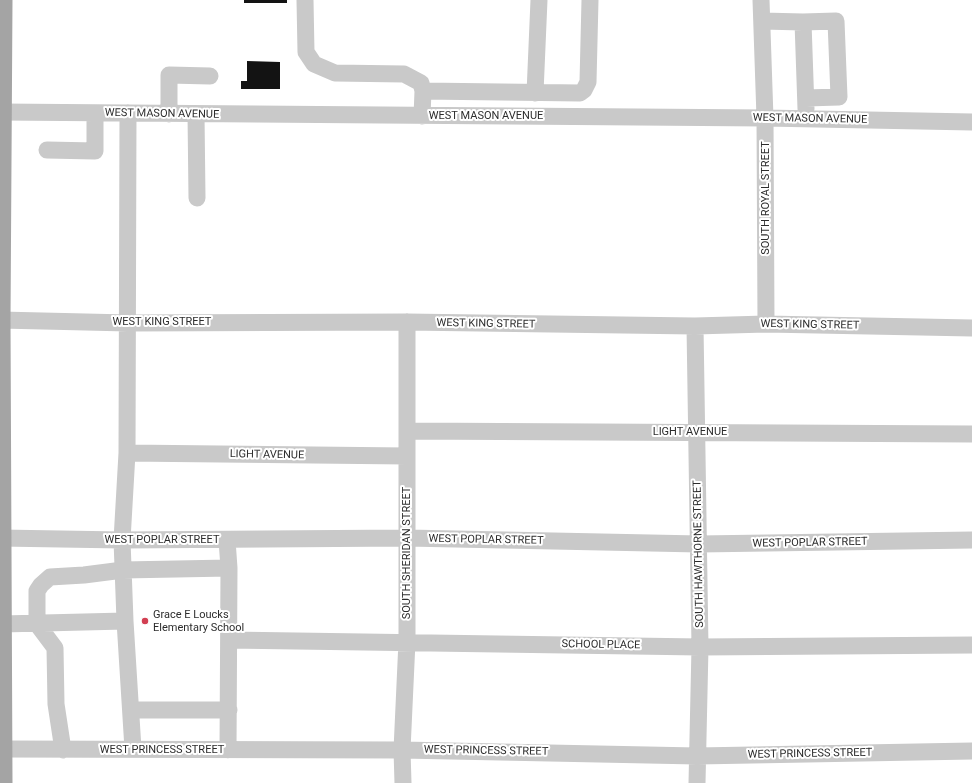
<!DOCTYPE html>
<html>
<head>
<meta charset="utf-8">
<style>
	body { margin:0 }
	canvas { display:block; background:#fff }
</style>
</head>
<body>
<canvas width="972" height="783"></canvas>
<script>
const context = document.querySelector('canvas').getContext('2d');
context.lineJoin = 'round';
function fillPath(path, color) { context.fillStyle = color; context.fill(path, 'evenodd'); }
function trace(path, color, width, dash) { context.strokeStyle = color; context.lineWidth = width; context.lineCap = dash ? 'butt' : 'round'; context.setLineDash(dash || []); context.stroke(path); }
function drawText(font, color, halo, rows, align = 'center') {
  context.font = font + ' Roboto,sans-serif'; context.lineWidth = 4; context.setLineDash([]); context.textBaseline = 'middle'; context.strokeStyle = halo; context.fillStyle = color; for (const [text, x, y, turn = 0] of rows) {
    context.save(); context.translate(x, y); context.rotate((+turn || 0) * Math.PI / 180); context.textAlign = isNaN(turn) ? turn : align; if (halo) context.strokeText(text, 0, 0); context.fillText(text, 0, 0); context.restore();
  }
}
const building = new Path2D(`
	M 244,0 L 287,0 L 287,3 L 244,3 Z
	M 247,61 L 280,62 L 280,89 L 241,89 L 241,81 L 247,81 Z`);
const minor = new Path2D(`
	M 305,0 L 306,52 L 314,64 L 335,73 L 404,74 L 421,83 L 423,91 L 422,116
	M 761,0 L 765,118 L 766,324
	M 762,21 L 803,22 L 806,109
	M 803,22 L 836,21 L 839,97 L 806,98
	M 423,91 L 580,93 L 584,90 L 588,82 L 590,0
	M 535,93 L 539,0
	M 0,112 L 765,118 L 972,122
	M 169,114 L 169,75 L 210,76
	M 196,114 L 197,198
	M 47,150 L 95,151 L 95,113
	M 0,320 L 128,323 L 407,322 L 695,326 L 766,324 L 972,328
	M 695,326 L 700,647 L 697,783
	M 407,431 L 972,434
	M 127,453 L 407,456
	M 0,538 L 122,540 L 407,538 L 699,544 L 972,540
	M 227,540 L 229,568 L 228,750
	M 125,621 L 133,749
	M 2,624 L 125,621 L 122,540 L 127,453 L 128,113
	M 229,640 L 700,647 L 972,645
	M 131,710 L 229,710
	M 0,749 L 402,750 L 697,756 L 972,751
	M 63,750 L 56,704 L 55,648 L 37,624 L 37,591 L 41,585 L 50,577 L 84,575 L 123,570 L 229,568
	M 403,783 L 402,750 L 407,641 L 407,322`);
const major = new Path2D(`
	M 2,783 L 0,320 L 2,0`);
const markers = [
	[145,621,4,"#d23f52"]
];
const streetNames = [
	["WEST MASON AVENUE",162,114,1],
	["WEST MASON AVENUE",486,116],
	["WEST MASON AVENUE",810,119,1],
	["SOUTH ROYAL STREET",766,198,-90],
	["WEST KING STREET",162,322],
	["WEST KING STREET",486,324,1],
	["WEST KING STREET",810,325,1],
	["LIGHT AVENUE",690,432],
	["LIGHT AVENUE",267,455,1],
	["WEST POPLAR STREET",162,540],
	["WEST POPLAR STREET",486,540,1],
	["WEST POPLAR STREET",810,543,-1],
	["SOUTH SHERIDAN STREET",407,553,-90],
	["SOUTH HAWTHORNE STREET",699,554,-91],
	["SCHOOL PLACE",601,645,1],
	["WEST PRINCESS STREET",162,750],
	["WEST PRINCESS STREET",486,751,1],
	["WEST PRINCESS STREET",810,754,-1]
];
const poiNames = [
	["Grace E Loucks",153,615],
	["Elementary School",153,628]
];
fillPath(building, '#131313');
trace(minor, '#c9c9c9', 17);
trace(major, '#a4a4a4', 21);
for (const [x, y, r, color] of markers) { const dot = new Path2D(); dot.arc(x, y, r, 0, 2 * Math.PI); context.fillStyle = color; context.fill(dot); trace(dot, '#fff', 1.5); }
drawText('11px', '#2c2c2c', '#fff', streetNames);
drawText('11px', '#2c2c2c', '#fff', poiNames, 'left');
</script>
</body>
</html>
